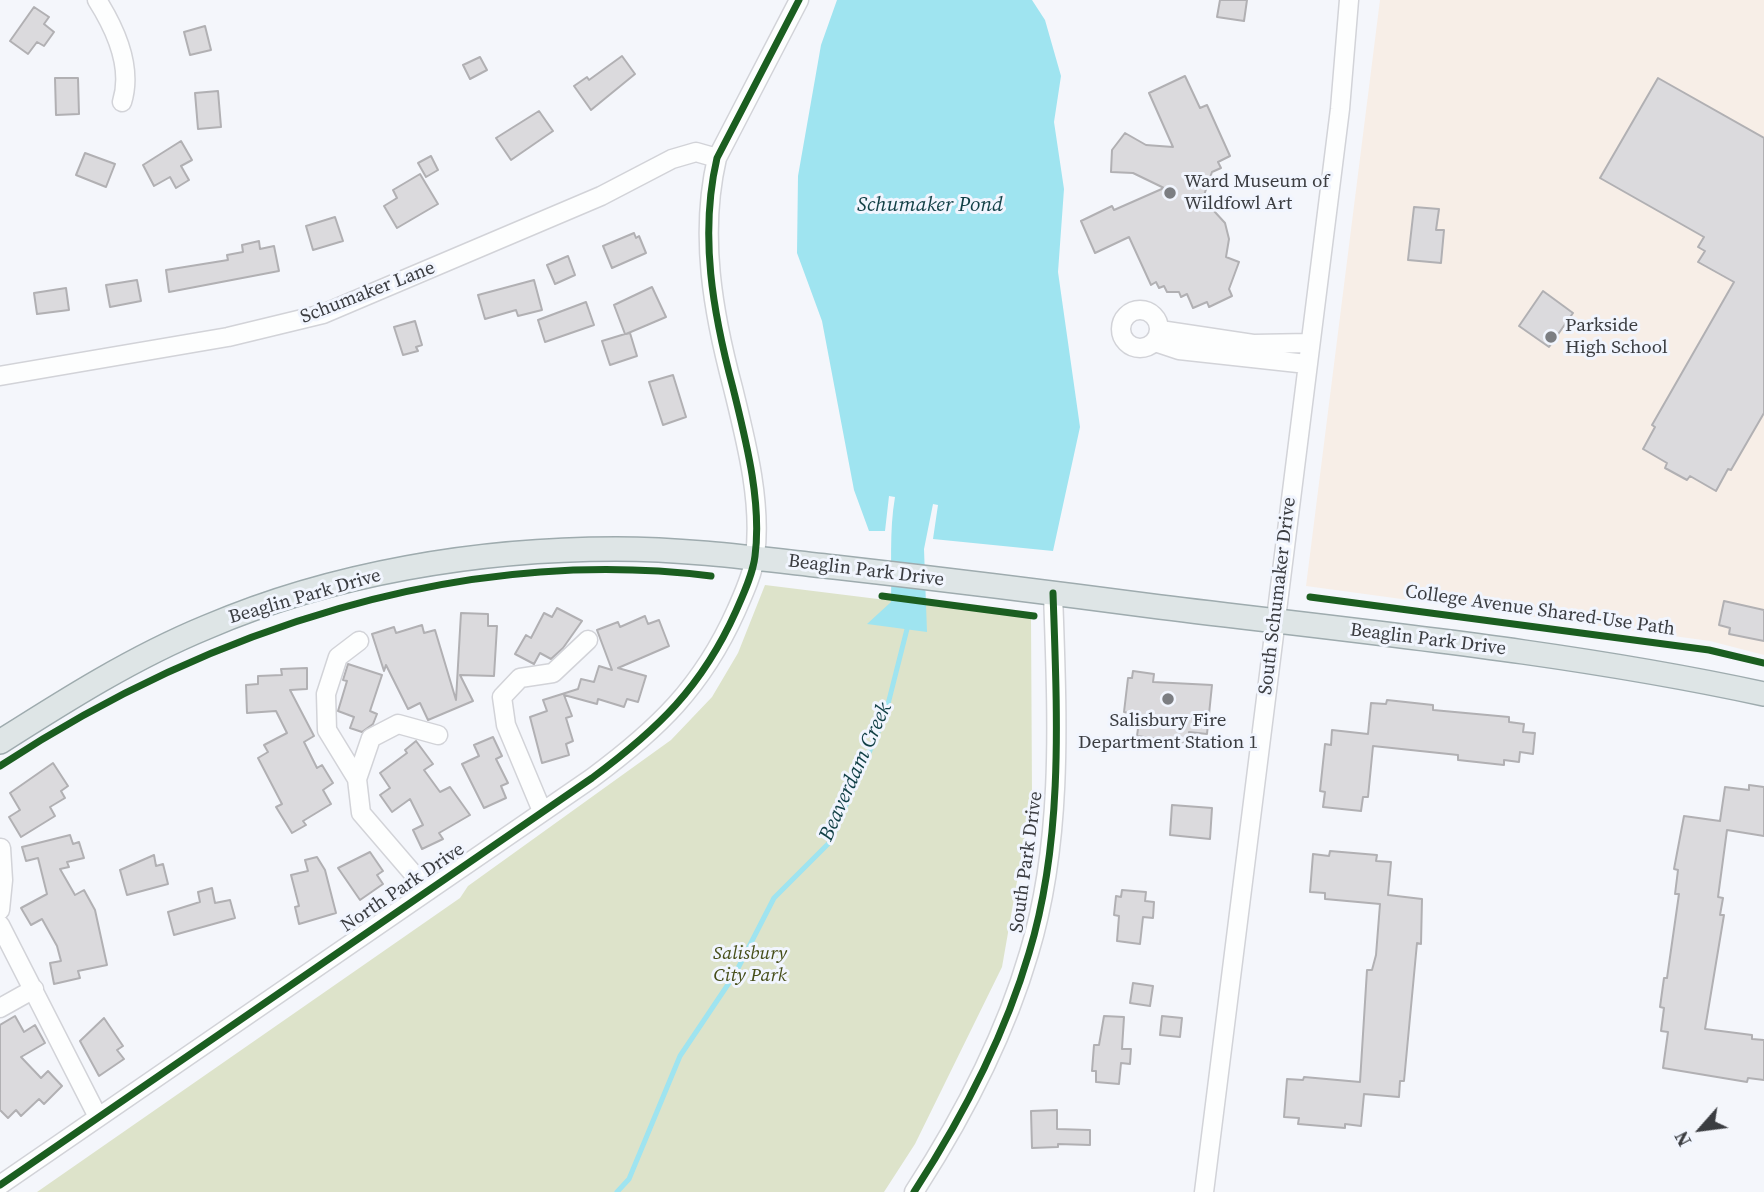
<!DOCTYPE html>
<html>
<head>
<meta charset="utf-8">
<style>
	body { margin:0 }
	#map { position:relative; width:1764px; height:1192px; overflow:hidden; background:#f4f6fb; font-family:"Source Serif 4",serif }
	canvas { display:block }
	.north { position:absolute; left:1666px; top:1094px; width:70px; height:70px; -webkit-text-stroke:5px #f1f5fe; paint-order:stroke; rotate:242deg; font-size:19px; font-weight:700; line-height:28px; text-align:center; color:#3b3d41 }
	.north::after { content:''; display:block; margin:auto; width:24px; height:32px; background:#3b3d41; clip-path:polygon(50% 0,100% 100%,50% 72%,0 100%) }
</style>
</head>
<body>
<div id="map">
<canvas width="1764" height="1192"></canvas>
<div class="north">N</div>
</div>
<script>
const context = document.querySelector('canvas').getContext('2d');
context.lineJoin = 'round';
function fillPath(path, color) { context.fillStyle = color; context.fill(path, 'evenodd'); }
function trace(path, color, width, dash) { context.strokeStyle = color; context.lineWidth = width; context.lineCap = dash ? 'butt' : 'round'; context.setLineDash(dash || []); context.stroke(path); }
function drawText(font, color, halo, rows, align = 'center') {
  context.font = font + ' "Source Serif 4",serif'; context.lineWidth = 6; context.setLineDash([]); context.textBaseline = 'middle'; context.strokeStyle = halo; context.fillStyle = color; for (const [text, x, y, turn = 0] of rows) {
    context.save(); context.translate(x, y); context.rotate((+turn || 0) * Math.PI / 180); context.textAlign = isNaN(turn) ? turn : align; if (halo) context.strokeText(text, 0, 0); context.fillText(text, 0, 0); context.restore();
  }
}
const education = new Path2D(`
	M 1380,0 L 1764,0 L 1764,655 L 1710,641 L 1306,586 Z`);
const green = new Path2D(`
	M 765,585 L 1031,618 L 1032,796 L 1002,967 L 915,1144 L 884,1192 L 37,1192 L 460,898 L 468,886 L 671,740 L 712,697 L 738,653 Z`);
const water = new Path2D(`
	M 1032,0 L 1045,20 L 1061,76 L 1054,122 L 1064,189 L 1058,272 L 1080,427 L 1053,551 L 933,539 L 938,505 L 933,504 L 924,549 L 927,632 L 867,624 L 891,602 C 892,566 889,532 895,497 L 889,496 L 885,531 L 869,531 L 854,490 L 822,321 L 797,253 L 798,176 L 821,45 L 837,0 Z`);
const stream = new Path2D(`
	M 617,1192 L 629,1179 L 680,1056 L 735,974 L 774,898 L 830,842 L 885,716 L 907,629`);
const building = new Path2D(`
	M 1220,0 L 1247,0 L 1244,21 L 1217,17 Z
	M 34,7 L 49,17 L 44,24 L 54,32 L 44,46 L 37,42 L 28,54 L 10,41 Z
	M 205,26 L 211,50 L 190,55 L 184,32 Z
	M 622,56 L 635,74 L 591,110 L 574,86 L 587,77 L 589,80 Z
	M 480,57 L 487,70 L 470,79 L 463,65 Z
	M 1185,76 L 1200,108 L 1207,105 L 1230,156 L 1218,162 L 1221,168 L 1212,172 L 1201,204 L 1214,211 L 1225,223 L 1229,239 L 1226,257 L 1239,262 L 1229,289 L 1232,296 L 1209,307 L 1207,302 L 1193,308 L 1187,294 L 1181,297 L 1179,292 L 1167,292 L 1164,286 L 1159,288 L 1156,282 L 1151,285 L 1129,237 L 1095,253 L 1081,221 L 1112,206 L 1114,210 L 1164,188 L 1133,173 L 1111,172 L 1112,150 L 1125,133 L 1146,145 L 1173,147 L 1149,93 Z
	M 55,78 L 78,78 L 79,114 L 56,115 Z
	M 1658,78 L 1764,138 L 1764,413 L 1731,470 L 1728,469 L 1716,491 L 1690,476 L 1687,480 L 1665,468 L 1667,463 L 1643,449 L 1655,427 L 1652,425 L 1734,282 L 1698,262 L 1705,251 L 1698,247 L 1704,237 L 1600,178 Z
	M 218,91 L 221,127 L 198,129 L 195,93 Z
	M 539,111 L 553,131 L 511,160 L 496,138 Z
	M 181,141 L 192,160 L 181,166 L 189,180 L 176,188 L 170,177 L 154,186 L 143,165 Z
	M 85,153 L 115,164 L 106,187 L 76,175 Z
	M 431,156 L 438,170 L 426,177 L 418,163 Z
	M 420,174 L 438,204 L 397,228 L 384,206 L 397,198 L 393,190 Z
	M 1414,207 L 1439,209 L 1436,230 L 1444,230 L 1441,263 L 1408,260 Z
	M 335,217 L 343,241 L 313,250 L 306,226 Z
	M 634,233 L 636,238 L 639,236 L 646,253 L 612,268 L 603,246 Z
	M 259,241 L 260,249 L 274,246 L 279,271 L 169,292 L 166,270 L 228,260 L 227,255 L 243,252 L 242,245 Z
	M 568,256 L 575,275 L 555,284 L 547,265 Z
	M 137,280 L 141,301 L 110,307 L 106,285 Z
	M 534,280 L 542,310 L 518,316 L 516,310 L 485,319 L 478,295 Z
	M 652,287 L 666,317 L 626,334 L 630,333 L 637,356 L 610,365 L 602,341 L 625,334 L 614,305 Z
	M 66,288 L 69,310 L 37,314 L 34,293 Z
	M 1543,291 L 1573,313 L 1549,347 L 1519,326 Z
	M 586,302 L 594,325 L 545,342 L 538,320 Z
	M 415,321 L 422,345 L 416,347 L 418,351 L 403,355 L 394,327 Z
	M 673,375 L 686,417 L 663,425 L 649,382 Z
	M 1724,601 L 1764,610 L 1764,641 L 1729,634 L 1730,628 L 1719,625 Z
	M 557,608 L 582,621 L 563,648 L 551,659 L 540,653 L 534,664 L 515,654 L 526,635 L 531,638 L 544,613 L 552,617 Z
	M 461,613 L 488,614 L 488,626 L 497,626 L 494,676 L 460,675 L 473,701 L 428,720 L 420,703 L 408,709 L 386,665 L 384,671 L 372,634 L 394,627 L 396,633 L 422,625 L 424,633 L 435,630 L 456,700 Z
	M 645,616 L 648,624 L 659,620 L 669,646 L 618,668 L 646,676 L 638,702 L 627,699 L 624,707 L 598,699 L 597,704 L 564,695 L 572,716 L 566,718 L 573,741 L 566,744 L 569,755 L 542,763 L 530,717 L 547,711 L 543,700 L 578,689 L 581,679 L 594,682 L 599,666 L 612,670 L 597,630 L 618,622 L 620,627 Z
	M 348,664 L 382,675 L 370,711 L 377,714 L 373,724 L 362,732 L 350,728 L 354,717 L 338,711 L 347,681 L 343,680 Z
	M 307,668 L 307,689 L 290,690 L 314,736 L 304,742 L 317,768 L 322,765 L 333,783 L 323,790 L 331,804 L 303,821 L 306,825 L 292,833 L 276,807 L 282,804 L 258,758 L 268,752 L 264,745 L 287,733 L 276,711 L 247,713 L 246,685 L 258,684 L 258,676 L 282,675 L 281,669 Z
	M 1133,671 L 1154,674 L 1153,682 L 1212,685 L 1207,734 L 1189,732 L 1188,743 L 1137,736 L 1139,721 L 1127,720 L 1128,713 L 1124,712 L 1128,678 L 1132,678 Z
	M 1387,700 L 1433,705 L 1433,710 L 1509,717 L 1509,722 L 1524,724 L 1523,732 L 1535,733 L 1533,754 L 1520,752 L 1519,762 L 1504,760 L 1504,765 L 1458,760 L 1458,755 L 1373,746 L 1368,797 L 1363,797 L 1361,811 L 1323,807 L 1325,792 L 1320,791 L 1325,744 L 1331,745 L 1332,730 L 1368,734 L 1371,703 L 1386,704 Z
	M 493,737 L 502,756 L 496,759 L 508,783 L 501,786 L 506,798 L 484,808 L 462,764 L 479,756 L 474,745 Z
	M 416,741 L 433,764 L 424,770 L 440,792 L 450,787 L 470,815 L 439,833 L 443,839 L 422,849 L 413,830 L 423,825 L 410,799 L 392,812 L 380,795 L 390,788 L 380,773 L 407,753 L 405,750 Z
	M 53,763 L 68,786 L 61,791 L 65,798 L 50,807 L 55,816 L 21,837 L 9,817 L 20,810 L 10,793 Z
	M 1749,785 L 1764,787 L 1764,836 L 1727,830 L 1718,897 L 1723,898 L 1720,915 L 1724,915 L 1705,1029 L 1752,1035 L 1752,1039 L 1764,1040 L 1764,1080 L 1748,1078 L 1747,1082 L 1663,1068 L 1668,1032 L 1661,1031 L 1664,1008 L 1660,1007 L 1664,978 L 1667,978 L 1679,894 L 1675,894 L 1678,870 L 1674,869 L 1684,816 L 1720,821 L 1725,787 L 1749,790 Z
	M 1172,805 L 1212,808 L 1210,839 L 1170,835 Z
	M 70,835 L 73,844 L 79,842 L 84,858 L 67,862 L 69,867 L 60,869 L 75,895 L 84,890 L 95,910 L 107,965 L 78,971 L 80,978 L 54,984 L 50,963 L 61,961 L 57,946 L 42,919 L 31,925 L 21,908 L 47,894 L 38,858 L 26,861 L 22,847 Z
	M 1330,851 L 1377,855 L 1376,861 L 1391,862 L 1388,895 L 1422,899 L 1421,944 L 1417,943 L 1404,1081 L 1400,1081 L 1399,1097 L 1364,1094 L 1361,1126 L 1345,1124 L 1345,1128 L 1298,1124 L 1299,1118 L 1284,1117 L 1287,1079 L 1303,1080 L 1304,1077 L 1360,1082 L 1367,970 L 1372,970 L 1376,955 L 1380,904 L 1325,899 L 1325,893 L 1310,892 L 1313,854 L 1329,856 Z
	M 370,852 L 383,871 L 377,875 L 383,884 L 360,900 L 338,868 Z
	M 154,855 L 156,866 L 163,864 L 168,884 L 127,895 L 120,870 Z
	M 317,857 L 325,870 L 336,913 L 299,924 L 295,907 L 299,906 L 291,875 L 308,871 L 305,860 Z
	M 212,888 L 215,903 L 230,900 L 235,918 L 174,935 L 168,912 L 200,902 L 198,892 Z
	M 1122,890 L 1146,892 L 1145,901 L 1154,902 L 1153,918 L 1143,917 L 1140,944 L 1117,941 L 1119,916 L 1114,915 L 1116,896 L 1121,897 Z
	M 1133,983 L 1153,986 L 1150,1006 L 1130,1003 Z
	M 15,1016 L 24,1032 L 35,1025 L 45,1043 L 21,1057 L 41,1078 L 48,1071 L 62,1086 L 44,1104 L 39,1099 L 21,1116 L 16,1110 L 8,1118 L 0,1110 L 0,1025 Z
	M 1104,1016 L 1124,1017 L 1122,1049 L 1131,1049 L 1130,1064 L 1121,1063 L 1119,1084 L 1096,1082 L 1096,1071 L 1092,1071 L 1094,1045 L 1099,1045 Z
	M 1162,1016 L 1182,1018 L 1180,1037 L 1160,1035 Z
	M 104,1018 L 123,1046 L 117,1050 L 124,1059 L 99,1076 L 80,1041 Z
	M 1057,1110 L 1057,1129 L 1090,1130 L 1090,1145 L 1058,1144 L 1058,1147 L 1032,1148 L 1031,1111 Z`);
const minor = new Path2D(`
	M 97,0 C 116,30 133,67 122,102
	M1121 329a19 19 0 1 1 38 0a19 19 0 1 1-38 0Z
	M 1160,330 L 1253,344 L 1310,343
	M 1155,342 L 1179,350 L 1307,364
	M 0,376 L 228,337 L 323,314 L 601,196 L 672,159 L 696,152 L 717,158
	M 357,779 L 327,730 L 326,694 L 338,657 L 359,641
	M 542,811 L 506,725 L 502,697 L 520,678 L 553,673 L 588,640
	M 428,891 L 361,813 L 357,779 L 371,738 L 398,724 L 438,735
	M 0,910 L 3,880 L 1,848
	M 0,925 L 98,1117
	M 0,1008 L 34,989
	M 0,1185 L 592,778 C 658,729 702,687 736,611 C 743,595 753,574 755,556 C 762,502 746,441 733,388 C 713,313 699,235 717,158 L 799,0
	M 914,1192 C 962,1118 1004,1038 1029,953 C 1064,838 1057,712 1053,593
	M 1204,1192 L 1340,109 L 1349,0`);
const major = new Path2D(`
	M 0,742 C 66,700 134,657 207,627 C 333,573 479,549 616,549 C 692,549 768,560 843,568 C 949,580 1054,593 1160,607 C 1362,632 1565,651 1764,694`);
const cycleway = new Path2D(`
	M 882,596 L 1034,616
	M 1310,597 L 1709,650 L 1764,663
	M 0,766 C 207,630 461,545 711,576
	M 0,1185 L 592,778 C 658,729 702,687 736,611 C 743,595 753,574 755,556 C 762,502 746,441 733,388 C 713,313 699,235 717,158 L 799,0
	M 914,1192 C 962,1118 1004,1038 1029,953 C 1064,838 1057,712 1053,593`);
const markers = [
	[1170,193,7,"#7c7e82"],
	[1551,337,7,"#7c7e82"],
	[1168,699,7,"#7c7e82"]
];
const poiNames = [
	["Ward Museum of",1184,182],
	["Wildfowl Art",1184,204],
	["Parkside",1565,326],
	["High School",1565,348],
	["Salisbury Fire",1168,721,"center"],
	["Department Station 1",1168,743,"center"]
];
const streetNames = [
	["Schumaker Lane",368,293,-21],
	["Beaglin Park Drive",866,571,7],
	["South Schumaker Drive",1278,596,-83],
	["Beaglin Park Drive",305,597,-16],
	["College Avenue Shared-Use Path",1540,611,8],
	["Beaglin Park Drive",1428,640,7],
	["South Park Drive",1027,862,-82],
	["North Park Drive",403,888,-34]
];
const parkNames = [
	["Salisbury",750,954],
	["City Park",750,976]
];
const waterNames = [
	["Schumaker Pond",930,206],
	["Beaverdam Creek",856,772,-66]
];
fillPath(education, '#f7eee7');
fillPath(green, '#dde3ca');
fillPath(water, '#9fe4f0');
trace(stream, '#9fe4f0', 5);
fillPath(building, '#dbdadd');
trace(building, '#b1b0b3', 2);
trace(minor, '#d2d3d8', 21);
trace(major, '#9eabae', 26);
trace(minor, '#fdfefe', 18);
trace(major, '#dee5e6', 23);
trace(cycleway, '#1b5e20', 7);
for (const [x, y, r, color] of markers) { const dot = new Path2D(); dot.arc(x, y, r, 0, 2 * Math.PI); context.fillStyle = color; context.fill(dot); trace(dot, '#f1f5fe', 2.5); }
drawText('19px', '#3b3d41', '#f1f5fe', poiNames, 'left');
drawText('19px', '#3b3d41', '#f1f5fe', streetNames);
drawText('italic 19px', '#464e19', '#f1f5fe', parkNames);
drawText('italic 21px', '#103f45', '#f1f5fe', waterNames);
</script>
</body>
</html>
